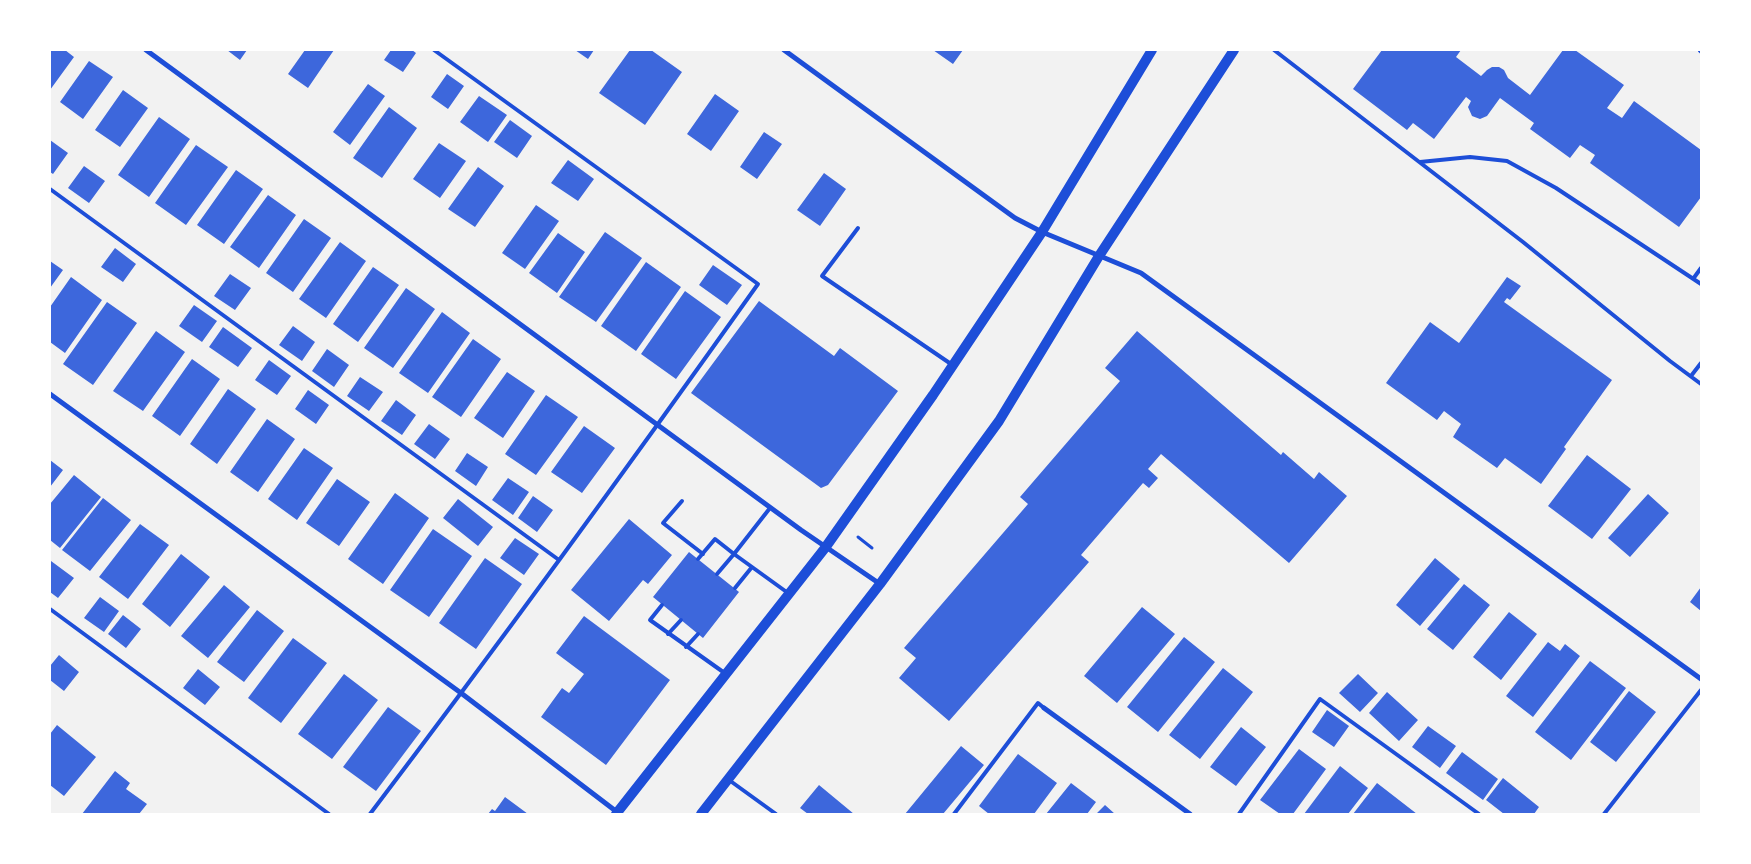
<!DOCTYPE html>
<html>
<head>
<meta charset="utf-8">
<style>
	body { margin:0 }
	#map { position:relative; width:1751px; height:864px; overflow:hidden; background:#f2f2f2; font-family:Barlow,sans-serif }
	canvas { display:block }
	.frame { position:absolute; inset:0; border:51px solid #fff; pointer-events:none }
</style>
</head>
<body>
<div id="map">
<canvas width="1751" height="864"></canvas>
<div class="frame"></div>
</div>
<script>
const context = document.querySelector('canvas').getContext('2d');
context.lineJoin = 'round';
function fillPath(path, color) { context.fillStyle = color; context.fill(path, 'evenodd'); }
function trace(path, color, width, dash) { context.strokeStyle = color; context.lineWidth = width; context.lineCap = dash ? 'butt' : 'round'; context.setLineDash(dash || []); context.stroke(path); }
const building = new Path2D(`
	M 50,50 L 65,50 L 74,57 L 50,90 Z
	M 227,50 L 247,50 L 240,60 Z
	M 305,50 L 334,50 L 308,88 L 288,74 Z
	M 391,50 L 412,50 L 416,53 L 403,72 L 384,60 Z
	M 575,50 L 594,50 L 588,59 Z
	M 630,50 L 651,50 L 682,72 L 645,125 L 599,93 Z
	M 933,50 L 963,50 L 953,64 Z
	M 1382,50 L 1461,50 L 1456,57 L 1481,76 L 1487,70 L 1492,67 L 1499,67 L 1504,70 L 1508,78 L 1530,95 L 1563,50 L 1575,50 L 1624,85 L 1607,108 L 1622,118 L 1634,101 L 1701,150 L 1701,197 L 1679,227 L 1590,163 L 1595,155 L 1580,145 L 1570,158 L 1530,129 L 1534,123 L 1500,98 L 1487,116 L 1480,119 L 1472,116 L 1468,107 L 1471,101 L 1466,97 L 1434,139 L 1413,123 L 1407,130 L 1353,89 Z
	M 89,61 L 113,77 L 83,119 L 60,102 Z
	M 447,74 L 464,86 L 448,109 L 431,97 Z
	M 368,84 L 385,96 L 350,145 L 333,132 Z
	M 123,90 L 148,108 L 120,147 L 95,130 Z
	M 715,94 L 739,111 L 711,151 L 687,134 Z
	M 479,96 L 507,115 L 488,142 L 460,122 Z
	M 389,107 L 417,128 L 382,178 L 353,158 Z
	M 159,117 L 190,139 L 149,197 L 118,175 Z
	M 510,120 L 532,136 L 517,158 L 494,142 Z
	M 764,132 L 782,144 L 757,179 L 740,167 Z
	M 50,140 L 68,153 L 53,174 L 50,172 Z
	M 439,143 L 466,161 L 440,198 L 413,179 Z
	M 196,145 L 228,167 L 186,225 L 155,203 Z
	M 568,160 L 594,179 L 578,201 L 551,183 Z
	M 84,166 L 105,181 L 89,203 L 68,188 Z
	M 478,167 L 504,186 L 475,227 L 448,209 Z
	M 236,170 L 263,189 L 224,244 L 197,225 Z
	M 824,173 L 846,189 L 820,226 L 797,210 Z
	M 268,195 L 296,215 L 259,268 L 230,247 Z
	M 536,205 L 559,221 L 525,269 L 502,253 Z
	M 304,219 L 331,238 L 293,292 L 266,273 Z
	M 605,232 L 642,258 L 596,322 L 559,297 Z
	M 558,233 L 585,252 L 557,293 L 529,273 Z
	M 340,242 L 366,261 L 326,318 L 299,299 Z
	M 115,248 L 136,264 L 123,282 L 101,267 Z
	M 50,261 L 63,270 L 50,288 Z
	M 646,262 L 681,287 L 636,351 L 601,326 Z
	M 713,265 L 742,285 L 727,305 L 699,285 Z
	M 373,267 L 399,285 L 358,342 L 333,324 Z
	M 230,274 L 251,288 L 235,310 L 214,296 Z
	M 71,277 L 102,300 L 65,353 L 50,342 L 50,307 Z
	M 1507,277 L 1521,286 L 1510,300 L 1507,298 L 1504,302 L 1612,380 L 1564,447 L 1566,449 L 1541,484 L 1505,458 L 1497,468 L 1453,437 L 1461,424 L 1444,411 L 1437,420 L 1386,383 L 1430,322 L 1459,343 Z
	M 406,288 L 435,309 L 393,368 L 364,348 Z
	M 685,291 L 721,317 L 676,379 L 641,354 Z
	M 759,301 L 834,356 L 840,348 L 898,391 L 828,485 L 821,488 L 691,393 Z
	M 107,302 L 137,323 L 93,385 L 63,364 Z
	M 194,305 L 217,321 L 202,342 L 179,326 Z
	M 442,312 L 470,333 L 428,393 L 399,373 Z
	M 293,326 L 315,342 L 302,361 L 279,345 Z
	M 223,327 L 252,348 L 238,367 L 209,347 Z
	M 156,331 L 185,352 L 143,411 L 113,391 Z
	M 1137,331 L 1281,455 L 1283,452 L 1314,479 L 1319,472 L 1347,496 L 1289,563 L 1161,454 L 1148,469 L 1158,478 L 1149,488 L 1143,483 L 1081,555 L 1089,562 L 949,721 L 899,678 L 916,658 L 904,648 L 1028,504 L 1020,497 L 1120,381 L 1105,368 Z
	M 473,339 L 501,359 L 461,417 L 432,397 Z
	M 327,349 L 349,365 L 334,387 L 312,371 Z
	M 192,359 L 220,379 L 180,436 L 152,416 Z
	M 269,360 L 291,376 L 277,395 L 255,380 Z
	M 507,372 L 535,391 L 503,438 L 474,418 Z
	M 360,377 L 383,392 L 369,411 L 347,396 Z
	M 228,389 L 256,409 L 217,464 L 190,444 Z
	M 308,390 L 329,405 L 316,424 L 295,409 Z
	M 546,395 L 578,417 L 536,475 L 505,454 Z
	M 396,400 L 416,415 L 402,435 L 381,421 Z
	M 267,419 L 295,439 L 258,492 L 230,472 Z
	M 429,424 L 450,439 L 435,459 L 414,444 Z
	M 584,426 L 615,448 L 582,493 L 551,472 Z
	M 304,448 L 333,468 L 297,520 L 268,499 Z
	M 467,453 L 488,467 L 476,486 L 455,471 Z
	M 1587,455 L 1631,489 L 1592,539 L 1548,506 Z
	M 50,460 L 63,470 L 50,487 Z
	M 74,475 L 101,497 L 60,548 L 50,540 L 50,504 Z
	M 508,478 L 529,492 L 513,515 L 492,500 Z
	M 337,479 L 370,502 L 339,546 L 306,523 Z
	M 395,493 L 429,518 L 383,584 L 348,559 Z
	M 1648,494 L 1669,513 L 1630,557 L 1608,538 Z
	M 533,496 L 553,510 L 537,532 L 518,518 Z
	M 103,498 L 131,520 L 90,571 L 62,550 Z
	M 458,499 L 493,527 L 478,546 L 443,518 Z
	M 629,519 L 672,555 L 648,584 L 643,580 L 609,621 L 571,590 Z
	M 140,524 L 169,545 L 128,599 L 99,577 Z
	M 433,529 L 472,556 L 429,617 L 390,590 Z
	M 515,538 L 539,554 L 524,575 L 500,558 Z
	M 689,552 L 739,592 L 703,638 L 653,597 Z
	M 181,554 L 210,577 L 170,627 L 142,604 Z
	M 485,558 L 522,584 L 476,649 L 439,623 Z
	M 1435,558 L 1460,579 L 1420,626 L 1396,605 Z
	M 51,561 L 74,578 L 58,598 L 50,592 Z
	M 1464,584 L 1490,605 L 1453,650 L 1427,629 Z
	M 224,585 L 250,607 L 208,658 L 181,636 Z
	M 1701,587 L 1701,611 L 1690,602 Z
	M 100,597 L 119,611 L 104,632 L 84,618 Z
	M 1142,607 L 1175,634 L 1117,703 L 1084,676 Z
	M 257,610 L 284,631 L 244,682 L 217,662 Z
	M 1509,612 L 1537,634 L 1501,680 L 1473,657 Z
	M 123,615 L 141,629 L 126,648 L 108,634 Z
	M 584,616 L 670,680 L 606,765 L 541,717 L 562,688 L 569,693 L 584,674 L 556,653 Z
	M 1184,637 L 1215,662 L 1158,732 L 1127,707 Z
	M 293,638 L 327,663 L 281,723 L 248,698 Z
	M 1548,642 L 1560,651 L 1565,644 L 1580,656 L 1533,717 L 1506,696 Z
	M 59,655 L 79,672 L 64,691 L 50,680 L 50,666 Z
	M 1590,661 L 1626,688 L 1571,760 L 1535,732 Z
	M 1223,668 L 1253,692 L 1200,759 L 1169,735 Z
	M 198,669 L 220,687 L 205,705 L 183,688 Z
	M 344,674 L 378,700 L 332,759 L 298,734 Z
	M 1358,674 L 1378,693 L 1360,712 L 1339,693 Z
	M 1629,691 L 1656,712 L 1616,762 L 1590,742 Z
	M 1387,692 L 1418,720 L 1399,741 L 1369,713 Z
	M 388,707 L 421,731 L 376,791 L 343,767 Z
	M 1327,710 L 1349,726 L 1334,747 L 1312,732 Z
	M 57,725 L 96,757 L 64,796 L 50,785 L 50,734 Z
	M 1428,726 L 1456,746 L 1440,768 L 1412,747 Z
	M 1241,727 L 1266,747 L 1236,786 L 1210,767 Z
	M 961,746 L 984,765 L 943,814 L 905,814 Z
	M 1299,749 L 1326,769 L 1293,814 L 1280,814 L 1260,800 Z
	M 1462,752 L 1498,779 L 1483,800 L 1446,773 Z
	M 1018,754 L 1057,783 L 1034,814 L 989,814 L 979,806 Z
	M 1340,766 L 1368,788 L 1348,814 L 1304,814 Z
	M 115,771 L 130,783 L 126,789 L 147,804 L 139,814 L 82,814 Z
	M 1503,778 L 1539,807 L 1534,814 L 1504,814 L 1486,800 Z
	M 1071,783 L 1096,802 L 1087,814 L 1046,814 Z
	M 1377,783 L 1417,814 L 1353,814 Z
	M 819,785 L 854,814 L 808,814 L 800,808 Z
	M 505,797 L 528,814 L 488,814 L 492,809 L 495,811 Z
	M 1105,805 L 1115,814 L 1096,814 Z`);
const path = new Path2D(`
	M 858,537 L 872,548`);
const service = new Path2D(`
	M 1274,50 L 1523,242 L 1670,361 L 1701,384
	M 1420,162 L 1470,157 L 1507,161 L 1556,188 L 1701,284
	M 50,189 L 559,560
	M 858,228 L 822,276 L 951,364
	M 1693,279 L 1701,268
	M 1691,376 L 1701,363
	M 682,501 L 663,523 L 703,554
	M 770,508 L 734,554 L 788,593
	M 698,559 L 715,539 L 734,554 L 717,574
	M 735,588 L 752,567
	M 662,605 L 650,620 L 726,674
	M 50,609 L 329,814
	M 668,634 L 681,620
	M 686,647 L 698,634
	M 729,780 L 776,814
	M 370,814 C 502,640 631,463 758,284 L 434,50
	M 954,814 L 1038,703 L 1044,708
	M 1239,814 L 1320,699 L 1479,814
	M 1604,814 L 1701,690`);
const minor = new Path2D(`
	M 146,50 L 801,530 L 880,584
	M 784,50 L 1015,218 L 1042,232 L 1141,273 L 1701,679
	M 1700,50 L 1701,51
	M 50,394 L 461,693 L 617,812
	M 1044,708 L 1190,814`);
const secondary = new Path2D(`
	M 616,814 L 825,548 L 933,395 L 1042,232 L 1152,50
	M 701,814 L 880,584 L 999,421 L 1099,256 L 1234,50`);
fillPath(building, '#3d67dc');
trace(path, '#1d4ed8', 3);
trace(service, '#1d4ed8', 4);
trace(minor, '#1d4ed8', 5);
trace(secondary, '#1d4ed8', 10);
</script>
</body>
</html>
